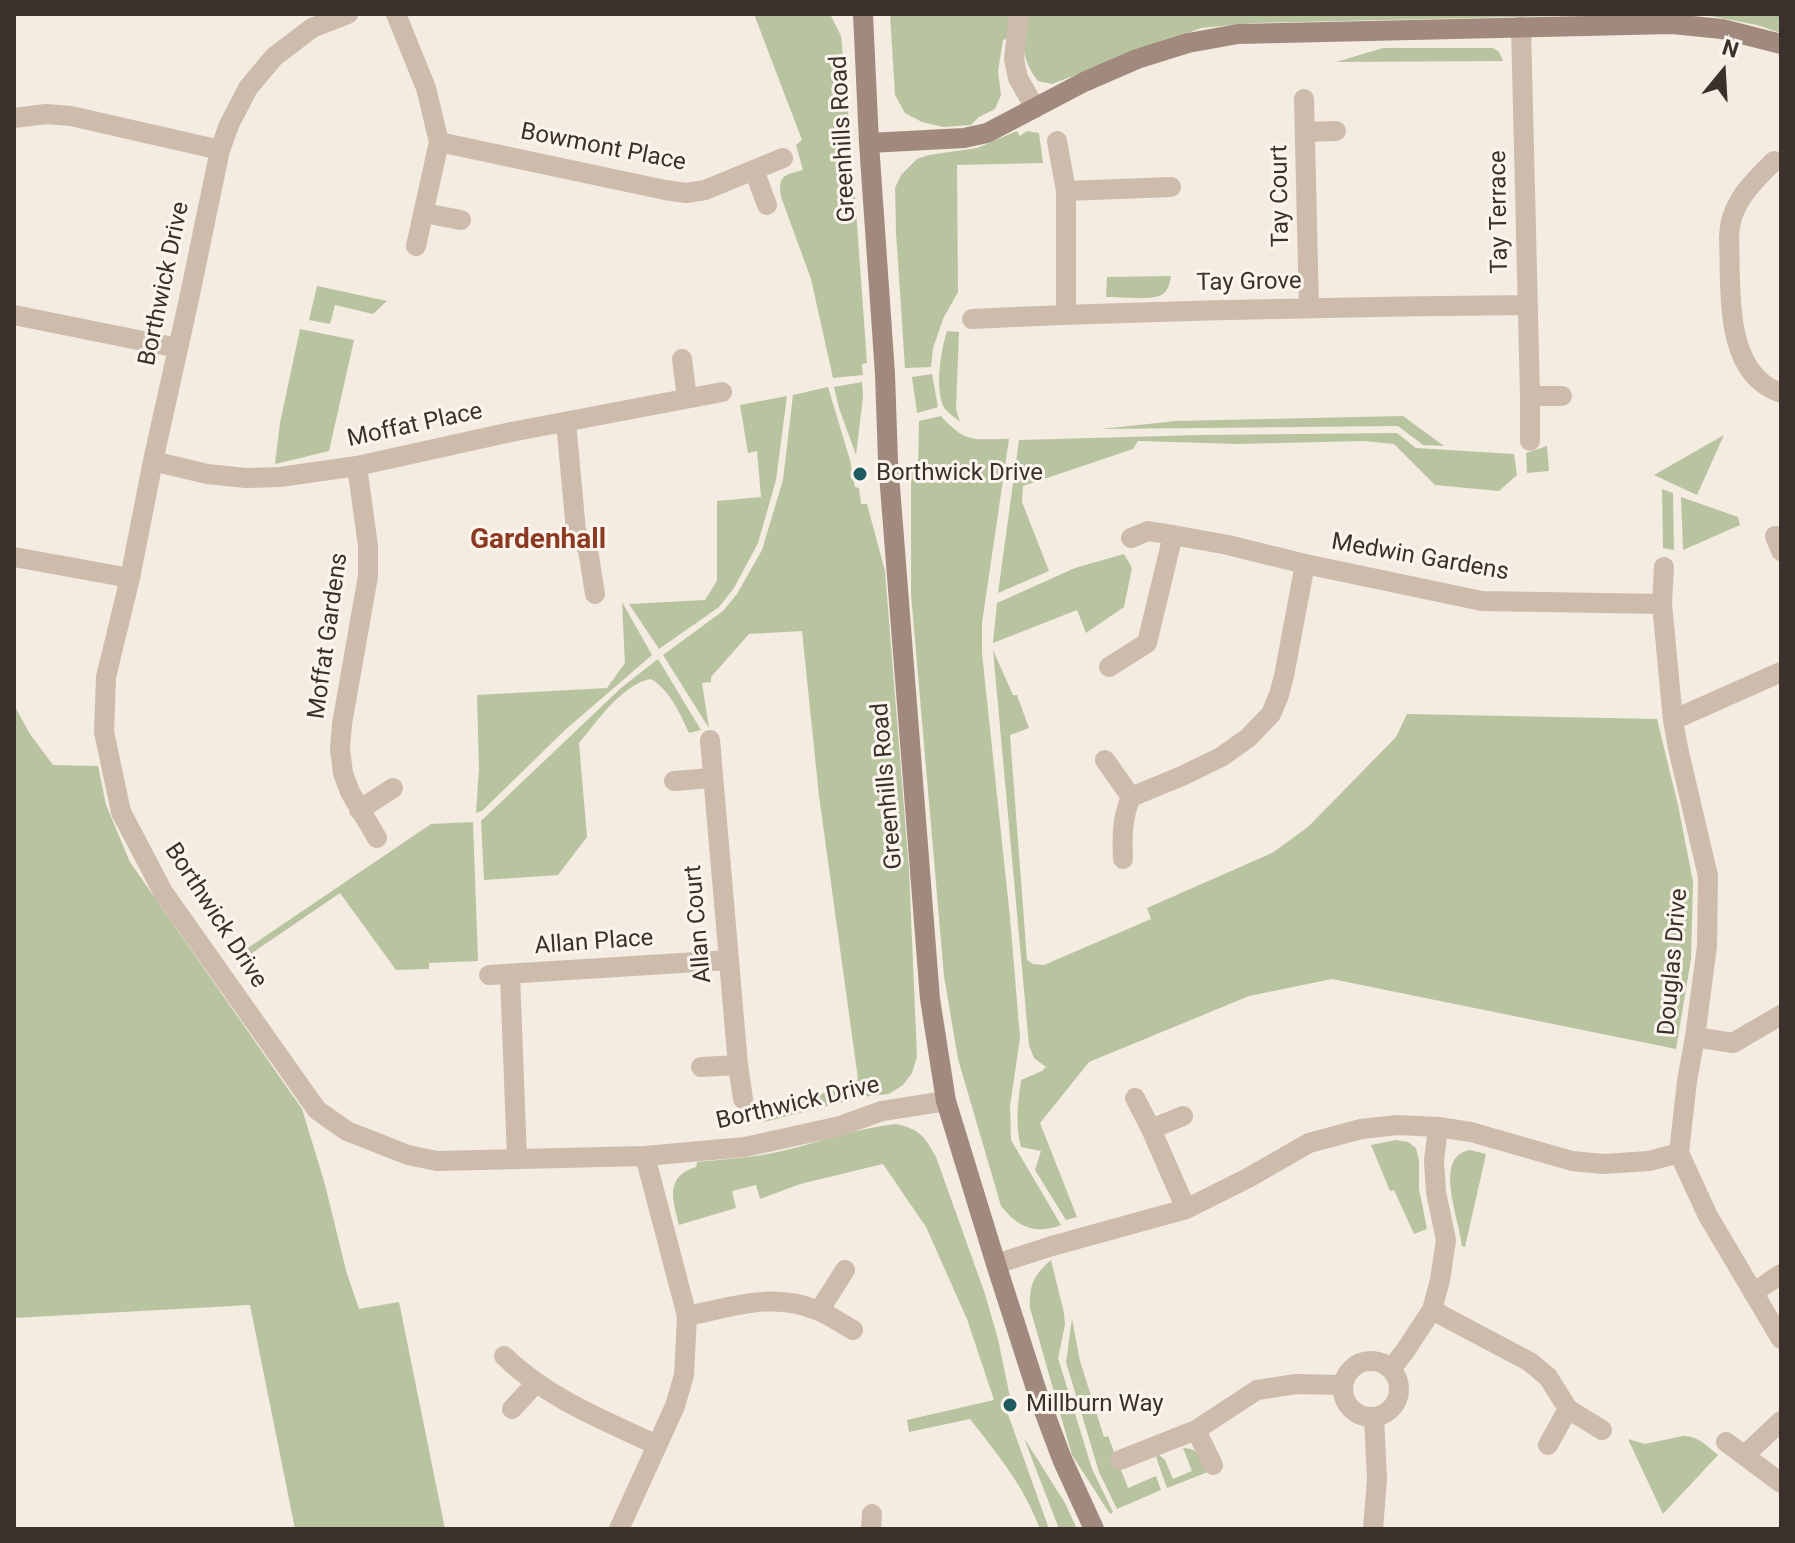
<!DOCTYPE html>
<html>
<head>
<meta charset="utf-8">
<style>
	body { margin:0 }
	#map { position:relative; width:1795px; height:1543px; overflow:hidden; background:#f4ebe1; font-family:Roboto,sans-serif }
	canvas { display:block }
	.frame { position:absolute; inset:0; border:16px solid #3b302b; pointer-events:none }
	.north { position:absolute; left:1683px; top:32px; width:80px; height:80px; -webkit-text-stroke:6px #fbf5ee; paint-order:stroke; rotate:18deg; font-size:22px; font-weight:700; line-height:32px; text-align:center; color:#3b302b }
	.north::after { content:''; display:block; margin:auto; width:28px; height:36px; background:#3b302b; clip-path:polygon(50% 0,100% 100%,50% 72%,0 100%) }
</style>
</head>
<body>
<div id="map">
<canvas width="1795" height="1543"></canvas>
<div class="frame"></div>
<div class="north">N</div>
</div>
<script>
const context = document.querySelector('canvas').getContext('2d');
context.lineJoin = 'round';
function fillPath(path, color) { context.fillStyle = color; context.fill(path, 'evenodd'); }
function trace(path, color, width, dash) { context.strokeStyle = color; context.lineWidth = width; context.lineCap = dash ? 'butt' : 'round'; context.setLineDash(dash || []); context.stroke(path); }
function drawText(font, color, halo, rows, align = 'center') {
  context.font = font + ' Roboto,sans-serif'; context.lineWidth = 6; context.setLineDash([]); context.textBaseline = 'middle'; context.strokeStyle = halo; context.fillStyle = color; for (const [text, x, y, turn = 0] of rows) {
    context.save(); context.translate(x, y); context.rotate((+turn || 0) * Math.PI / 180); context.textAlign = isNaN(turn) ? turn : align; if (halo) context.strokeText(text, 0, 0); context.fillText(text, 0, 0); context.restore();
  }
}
const green = new Path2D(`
	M 754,14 L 830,14 L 841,36 L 852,154 L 867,363 L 862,364 L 863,375 L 833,378 L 811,279 L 781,197 C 778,175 784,175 803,170 L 796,145 L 802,140 Z
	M 890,14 L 1014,14 L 1010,37 L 1003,40 L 998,71 L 1001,95 L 995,109 L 979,117 L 971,125 L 943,127 L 922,122 L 905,113 L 895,95 Z
	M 1023,14 L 1781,14 L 1781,33 L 1757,25 L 1710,16 L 1602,15 L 1253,23 L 1201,28 L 1052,84 L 1038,81 C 1020,58 1023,41 1023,14 Z
	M 1383,48 L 1493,48 L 1499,52 L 1503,61 L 1336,62 Z
	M 1017,131 L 1020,136 L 1027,131 L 1039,133 L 1043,163 L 957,165 L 958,292 L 943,319 L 933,348 L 931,367 L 905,368 L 896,232 L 895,188 L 901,175 L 917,159 L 929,155 L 977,148 Z
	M 1171,276 C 1170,282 1169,289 1163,294 C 1154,301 1119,297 1106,297 L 1107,277 Z
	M 317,286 L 387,301 L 373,314 L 335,305 L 330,324 L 309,320 Z
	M 300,329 L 354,340 L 329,451 L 275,464 L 280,423 Z
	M 947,331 L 959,332 L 956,409 L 960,422 C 956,418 949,414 945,409 C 934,392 941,349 947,331 Z
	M 932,374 L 938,407 L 917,413 L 912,377 Z
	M 862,382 L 863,397 L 856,455 L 839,408 L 834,387 Z
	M 828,387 L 850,460 L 855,487 L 859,488 L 861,504 L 867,504 L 885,571 L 909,870 L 917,1057 L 912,1073 L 903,1085 L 889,1094 L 862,1097 L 764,1122 L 763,1111 L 851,1085 L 858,1079 L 819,796 L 802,631 L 749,634 L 711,677 L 711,682 L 702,683 L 709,728 L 663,655 L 723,611 L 737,594 L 762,550 L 783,480 L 793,395 Z
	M 787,396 L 776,480 L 758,543 L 734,588 L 719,607 L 659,649 L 629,604 L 705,600 L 717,581 L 717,501 L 761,497 L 757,451 L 748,453 L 740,405 Z
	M 941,416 C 966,444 974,439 1009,439 L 982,623 L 982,653 L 1010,918 L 1020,1038 L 1010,1106 L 1011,1140 L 1061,1225 C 1034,1235 1018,1227 1001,1206 L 958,1059 L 944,976 L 911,594 L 911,469 L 918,469 L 919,421 Z
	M 1403,416 L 1444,446 L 1423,445 L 1398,426 L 1101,429 L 1176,421 Z
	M 1397,433 L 1416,448 L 1514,454 L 1517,475 L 1499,491 L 1435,485 L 1394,444 L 1364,441 L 1238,444 L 1138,441 L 1133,449 L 1023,486 L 1022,502 L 1049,571 L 998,593 L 1019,440 L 1200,435 Z
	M 1724,435 L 1697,495 L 1654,475 Z
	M 1547,446 L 1549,471 L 1527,473 L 1526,453 Z
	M 1662,489 L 1673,493 L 1674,550 L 1663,548 Z
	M 1681,497 L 1738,517 L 1740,525 L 1683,550 Z
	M 1124,554 L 1132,568 L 1124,607 L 1086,633 L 1077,610 L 993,643 L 997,603 L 1075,568 Z
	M 622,602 L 652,655 L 565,730 L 482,811 L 476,813 L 479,769 L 477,695 L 607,688 L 625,663 Z
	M 993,650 L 1013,695 L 1017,695 L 1029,728 L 1010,735 L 1027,960 L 1033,964 L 1044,965 L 1151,919 L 1147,908 L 1272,853 L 1308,827 L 1396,737 L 1407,714 L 1657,719 L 1678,805 L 1693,882 L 1691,959 L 1676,1049 L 1332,979 L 1249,996 L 1089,1062 L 1040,1123 L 1077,1217 L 1066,1220 L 1035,1170 L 1041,1151 L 1021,1147 C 1015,1125 1018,1103 1021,1080 L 1042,1071 L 1046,1067 L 1034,1058 L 1029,1045 Z
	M 658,659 L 701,730 L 689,733 C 681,715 669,689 651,679 C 622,684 597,722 579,743 L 587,837 L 558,875 L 484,880 L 481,821 L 621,688 Z
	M 14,705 L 30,734 L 53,765 L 98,766 L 106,805 L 130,862 L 302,1109 L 324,1181 L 347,1274 L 359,1309 L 399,1302 L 445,1529 L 295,1529 L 250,1305 L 14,1318 Z
	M 473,822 L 478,961 L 429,963 L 429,969 L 396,970 L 340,893 L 236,964 L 233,958 L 431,824 Z
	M 896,1124 C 920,1129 925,1137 936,1157 L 985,1294 L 998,1339 L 1011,1402 L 1005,1406 L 1049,1529 L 1040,1529 C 1024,1486 998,1455 970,1419 L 909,1432 L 907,1420 L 994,1400 L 967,1319 L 926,1227 L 883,1164 L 800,1184 L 760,1199 L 756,1185 L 732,1191 L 736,1208 L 679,1225 C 673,1200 664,1177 696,1167 L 697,1162 C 725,1159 754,1158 782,1151 C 821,1142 857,1128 896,1124 Z
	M 1396,1140 L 1408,1142 L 1416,1148 L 1419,1160 L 1419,1189 L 1427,1229 L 1414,1234 L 1394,1190 L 1390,1191 L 1371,1145 Z
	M 1470,1150 L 1486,1154 L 1465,1247 L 1462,1246 C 1460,1220 1432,1156 1470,1150 Z
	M 1051,1260 L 1064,1313 L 1065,1325 L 1058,1358 L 1092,1469 L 1113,1512 L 1110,1514 L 1072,1455 L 1030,1308 C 1029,1284 1034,1275 1051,1260 Z
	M 1072,1319 L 1080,1361 L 1104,1437 L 1108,1436 L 1128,1488 L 1156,1476 L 1161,1490 L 1117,1509 L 1099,1472 L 1066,1362 Z
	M 1683,1436 C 1697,1435 1707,1446 1718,1455 L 1663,1514 L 1628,1439 L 1645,1444 Z
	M 1024,1438 L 1065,1503 L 1077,1529 L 1059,1529 Z
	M 1183,1448 C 1199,1448 1202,1459 1208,1472 L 1167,1488 L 1156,1457 L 1159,1455 L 1165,1460 L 1173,1479 L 1192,1471 Z`);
const stream = new Path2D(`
	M 1780,14 L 1781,14`);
const street = new Path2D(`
	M 348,14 L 312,28 L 274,57 L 248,88 L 229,125 L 220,150 L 189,299 L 153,461 L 130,578 L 106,677 L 104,732 L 121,812 L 163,892 L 317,1110 L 347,1131 L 408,1155 L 437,1161 L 645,1156 L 745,1147 L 840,1126 L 882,1111 L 946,1101
	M 396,14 L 426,88 L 439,142 L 416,246
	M 1019,14 L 1014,59 L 1018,78 L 1035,108
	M 1521,26 L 1530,396 L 1530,441
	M 1304,99 L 1309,308
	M 14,118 L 46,114 L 71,116 L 220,150
	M 1305,132 L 1336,131
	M 1057,141 L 1066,191 L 1066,314
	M 439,142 L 665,190 L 686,193 L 705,190 L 783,158
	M 1774,161 C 1752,183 1728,205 1729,239 C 1731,282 1725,349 1759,380 C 1765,386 1773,390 1781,393
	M 754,170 L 767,205
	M 1066,191 L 1171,187
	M 424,213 L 461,220
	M 14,315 L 178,348
	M 972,319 C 1157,310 1342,307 1528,305
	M 682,359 L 687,398
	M 1530,396 L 1562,396
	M 566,422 L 576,531 L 588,550 L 595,594
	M 153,461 L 207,474 L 246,478 L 280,477 L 357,466 L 511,432 L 722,392
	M 357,466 L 368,546 L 368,576 L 342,724 L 340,749 L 343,773 L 350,792 L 377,838
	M 1775,536 L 1781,551
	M 1131,538 L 1148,531 L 1173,535 L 1228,545 L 1305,564 L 1482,601 L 1662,604
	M 14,557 L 130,578
	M 1664,567 L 1662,604 L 1673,720 L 1678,748 L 1708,876 L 1707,946 L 1695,1037 L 1687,1081 L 1679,1153 L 1708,1216 L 1781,1339
	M 1109,667 L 1147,643 L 1173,535
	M 1673,720 L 1781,672
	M 710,740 L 738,1065 L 743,1099
	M 1105,760 L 1131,797
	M 674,781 L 712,778
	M 359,810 L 393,788
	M 1123,859 C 1122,836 1122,818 1131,797 L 1182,776 L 1221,757 L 1248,738 L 1271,714 L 1279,695 L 1284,676 L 1305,564
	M 489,975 L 729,960
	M 510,975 L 517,1158
	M 1695,1037 L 1733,1043 L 1781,1015
	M 701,1067 L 738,1065
	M 1135,1098 L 1151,1129 L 1186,1209
	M 1151,1129 L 1183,1116
	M 996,1264 L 1052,1246 L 1186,1209 L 1248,1178 L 1309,1143 L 1361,1129 L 1397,1125 L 1438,1127 L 1471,1132 L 1572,1161 L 1603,1164 L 1649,1161 L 1679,1153
	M 1753,1293 L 1781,1274
	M 1432,1310 L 1530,1362 L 1548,1377 L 1568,1409 L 1602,1430
	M 819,1311 L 845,1270
	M 687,1316 C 732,1307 774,1291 819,1311 C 831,1316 842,1324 853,1330
	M 504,1356 C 547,1398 603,1420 657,1445
	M1343 1389a28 28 0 1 1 56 0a28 28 0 1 1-56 0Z
	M 1391,1369 L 1405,1351 L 1432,1310 L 1440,1280 L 1446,1240 L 1436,1192 L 1434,1161 L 1438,1127
	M 512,1409 L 536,1383
	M 1196,1430 L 1213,1465
	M 1726,1442 L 1781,1483
	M 1548,1445 L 1568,1409
	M 1745,1455 L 1781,1421
	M 1120,1460 L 1196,1430 L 1257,1390 L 1296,1384 L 1343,1385
	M 619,1529 L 675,1406 L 684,1375 L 687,1316 L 645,1156
	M 871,1529 L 872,1514
	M 1373,1529 L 1377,1479 L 1374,1417`);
const secondary = new Path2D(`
	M 863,14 L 869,143 L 885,374 L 888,461 L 930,999 L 946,1101 L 996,1264 L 1038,1395 L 1062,1459 L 1094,1529
	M 869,143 L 964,138 L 987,133 L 1084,82 L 1137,59 L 1188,43 L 1238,34 L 1672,24 L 1722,29 L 1781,44`);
const markers = [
	[860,474,8,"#1f5a5e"],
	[1010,1405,8,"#1f5a5e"]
];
const streetNames = [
	["Greenhills Road",844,139,-93],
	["Bowmont Place",603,148,11],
	["Tay Court",1281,196,-91],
	["Tay Terrace",1500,212,-91],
	["Tay Grove",1249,283,-1],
	["Borthwick Drive",165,284,-78],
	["Moffat Place",415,426,-12],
	["Medwin Gardens",1420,558,10],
	["Moffat Gardens",329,636,-82],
	["Greenhills Road",888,786,-95],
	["Borthwick Drive",215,916,57],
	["Allan Court",699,924,-95],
	["Allan Place",594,943,-4],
	["Douglas Drive",1674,962,-85],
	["Borthwick Drive",798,1104,-13]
];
const poiNames = [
	["Borthwick Drive",876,474],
	["Millburn Way",1026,1405]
];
const quarterNames = [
	["Gardenhall",538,541]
];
fillPath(green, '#b8c4a0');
trace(stream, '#7fb0b2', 7);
trace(street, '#cdbbac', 20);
trace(secondary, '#a18a7d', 20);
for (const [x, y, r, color] of markers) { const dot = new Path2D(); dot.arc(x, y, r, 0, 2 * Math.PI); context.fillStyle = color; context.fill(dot); trace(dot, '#fbf5ee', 3); }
drawText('24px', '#3b302b', '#fbf5ee', streetNames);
drawText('24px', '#3b302b', '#fbf5ee', poiNames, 'left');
drawText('bold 28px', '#8c3b22', '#fbf5ee', quarterNames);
</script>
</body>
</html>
